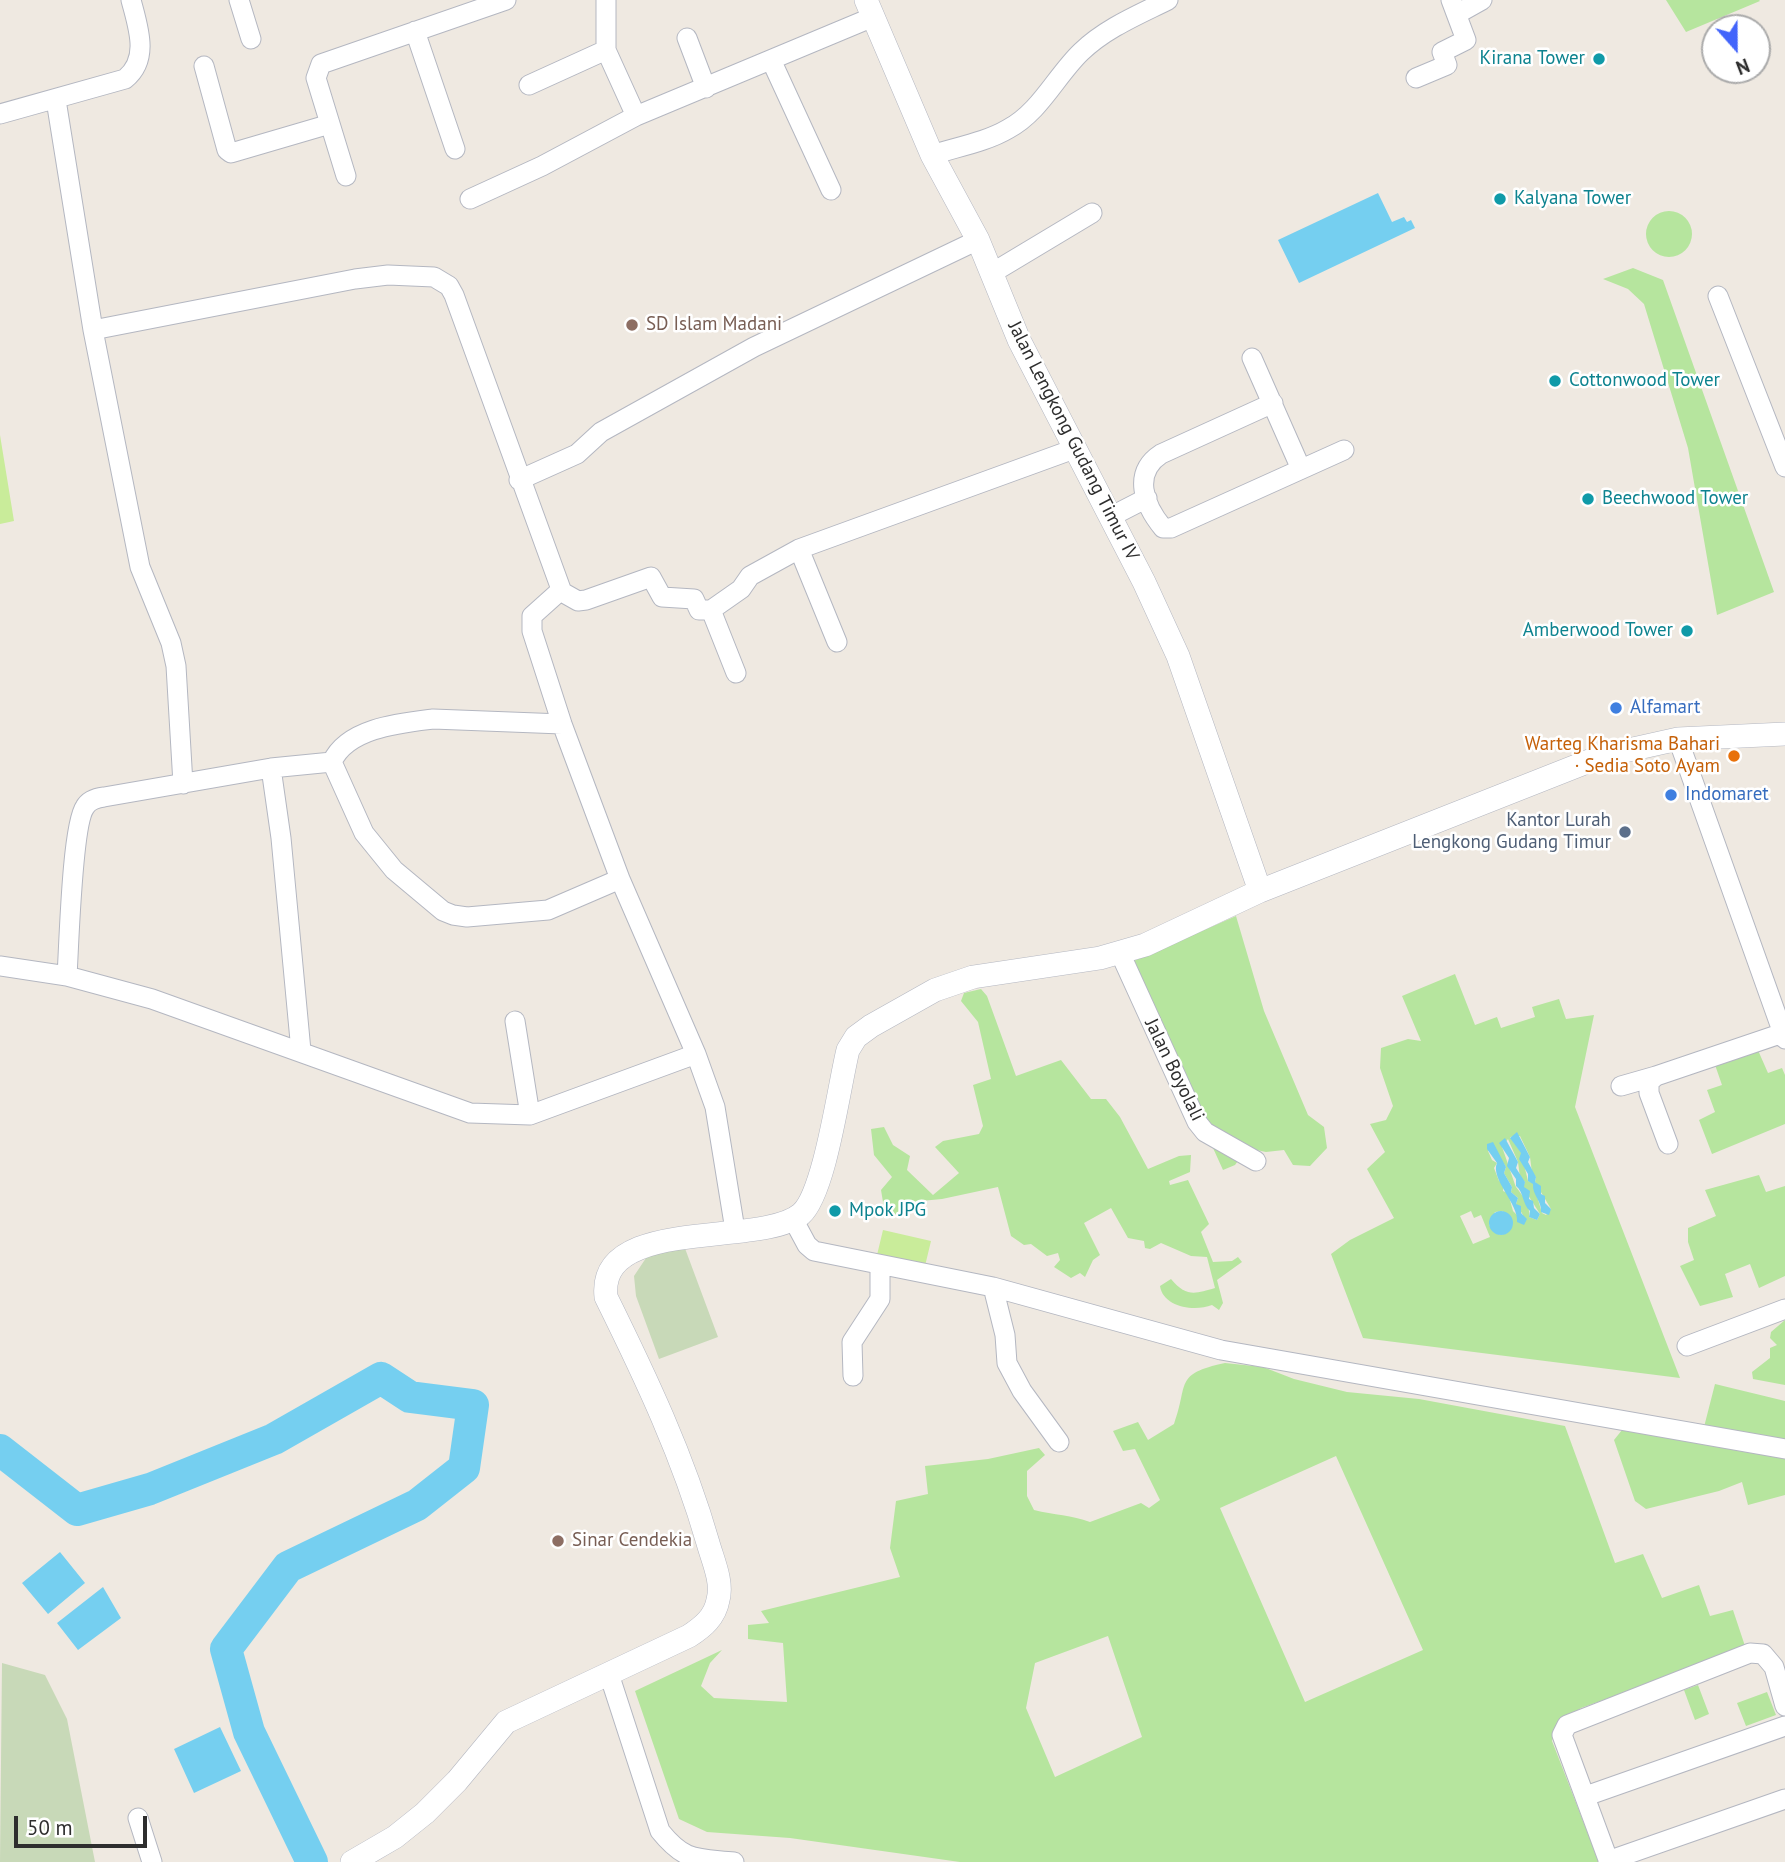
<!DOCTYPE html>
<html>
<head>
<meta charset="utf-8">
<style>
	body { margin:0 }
	#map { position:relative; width:1785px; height:1862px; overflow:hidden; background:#efe9e1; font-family:"PT Sans",sans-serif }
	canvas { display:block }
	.north { position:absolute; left:1701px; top:14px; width:70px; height:70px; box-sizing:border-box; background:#fff; border:2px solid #ababab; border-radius:50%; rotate:159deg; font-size:19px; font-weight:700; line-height:28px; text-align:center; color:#2e2e2e }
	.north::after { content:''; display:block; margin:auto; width:24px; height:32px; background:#4264fb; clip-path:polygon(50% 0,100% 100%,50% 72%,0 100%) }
	.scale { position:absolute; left:14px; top:1816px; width:133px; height:32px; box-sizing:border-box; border:4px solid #2e2e2e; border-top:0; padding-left:9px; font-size:21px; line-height:24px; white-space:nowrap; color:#2e2e2e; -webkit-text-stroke:5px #fff; paint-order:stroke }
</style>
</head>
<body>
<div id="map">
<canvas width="1785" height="1862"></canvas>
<div class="north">N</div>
<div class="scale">50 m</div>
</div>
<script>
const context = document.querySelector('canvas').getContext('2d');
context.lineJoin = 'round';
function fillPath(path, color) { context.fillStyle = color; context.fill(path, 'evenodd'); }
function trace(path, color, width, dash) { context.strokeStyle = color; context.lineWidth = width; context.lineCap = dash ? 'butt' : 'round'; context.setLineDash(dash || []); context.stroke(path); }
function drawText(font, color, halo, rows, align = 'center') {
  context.font = font + ' "PT Sans",sans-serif'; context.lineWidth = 5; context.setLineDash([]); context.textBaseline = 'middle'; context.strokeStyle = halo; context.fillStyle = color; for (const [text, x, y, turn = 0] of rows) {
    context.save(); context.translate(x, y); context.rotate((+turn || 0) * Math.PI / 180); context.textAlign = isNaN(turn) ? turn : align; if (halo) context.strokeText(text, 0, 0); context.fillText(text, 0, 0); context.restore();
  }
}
const green = new Path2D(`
	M 1666,0 L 1759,0 L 1760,1 L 1686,32 Z
	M1646 234a23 23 0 1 1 46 0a23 23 0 1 1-46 0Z
	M 1633,268 L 1663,280 L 1774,592 L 1717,615 L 1688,448 L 1644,304 L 1628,289 L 1603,279 Z
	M 1236,916 L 1264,1011 L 1308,1115 L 1324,1127 L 1327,1148 L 1310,1166 L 1293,1165 L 1284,1150 L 1266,1152 L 1247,1148 L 1235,1165 L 1223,1170 L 1129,963 Z
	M 1455,974 L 1475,1025 L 1497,1017 L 1501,1028 L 1535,1017 L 1532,1007 L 1559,999 L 1566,1019 L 1594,1015 L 1575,1107 L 1680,1378 L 1363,1338 L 1331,1254 L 1350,1240 L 1394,1218 L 1367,1169 L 1385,1152 L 1370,1124 L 1386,1120 L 1393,1106 L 1380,1068 L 1381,1048 L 1408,1039 L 1421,1041 L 1402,996 ZM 1520,1136 L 1530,1157 L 1532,1173 L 1536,1177 L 1535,1182 L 1551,1209 L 1546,1215 L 1542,1213 L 1533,1183 L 1528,1181 L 1521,1152 L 1510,1137 ZM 1508,1139 L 1518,1162 L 1520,1178 L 1525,1182 L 1523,1187 L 1540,1214 L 1537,1220 L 1529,1217 C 1531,1205 1522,1195 1516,1187 C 1515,1185 1504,1152 1502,1147 ZM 1495,1150 L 1506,1167 L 1504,1173 L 1512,1187 L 1511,1192 L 1518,1198 L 1516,1204 L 1523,1215 L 1518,1216 L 1513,1211 L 1508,1193 L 1503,1191 L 1504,1183 L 1499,1181 L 1494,1168 L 1497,1163 L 1492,1160 L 1488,1151 ZM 1471,1211 L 1474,1218 L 1481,1215 L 1490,1237 L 1473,1244 L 1460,1216 ZM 1503,1211 L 1507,1233 L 1500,1235 L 1489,1225 L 1495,1212 Z
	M 981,989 L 987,996 L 1016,1076 L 1061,1060 L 1091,1099 L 1106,1099 L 1120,1117 L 1148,1169 L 1179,1156 L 1191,1155 L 1190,1172 L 1169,1181 L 1170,1185 L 1188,1180 L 1209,1224 L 1201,1232 L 1213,1262 L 1232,1261 L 1238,1257 L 1242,1262 L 1217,1280 L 1223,1303 L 1219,1310 L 1212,1305 C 1194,1312 1163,1307 1160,1286 L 1171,1279 C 1186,1297 1195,1294 1215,1288 L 1207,1257 L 1191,1256 L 1161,1243 L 1150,1249 L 1145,1248 L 1144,1241 L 1128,1238 L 1111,1208 L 1084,1223 L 1100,1255 L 1093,1260 L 1085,1277 L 1080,1273 L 1071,1278 L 1054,1267 L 1060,1260 L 1058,1253 L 1047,1256 L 1031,1244 L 1024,1245 L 1011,1236 L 998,1187 L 942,1199 L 910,1202 L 907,1210 L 894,1217 L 884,1208 L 881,1190 L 892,1177 L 874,1155 L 871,1129 L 884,1127 L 893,1145 L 910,1156 L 907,1170 L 933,1195 L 959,1173 L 935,1147 L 943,1141 L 979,1134 L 983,1126 L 973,1085 L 991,1079 L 978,1022 L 961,1001 L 964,993 Z
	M 1757,1048 L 1768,1073 L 1782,1068 L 1785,1075 L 1785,1124 L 1712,1154 L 1699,1120 L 1715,1112 L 1707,1090 L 1722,1085 L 1714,1062 Z
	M 1759,1175 L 1766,1192 L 1785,1186 L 1785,1276 L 1759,1288 L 1750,1264 L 1725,1274 L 1733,1297 L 1700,1306 L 1680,1266 L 1694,1260 L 1688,1242 L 1688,1228 L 1716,1216 L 1705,1190 Z
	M 1785,1320 L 1785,1385 L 1753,1379 L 1752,1372 L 1770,1358 L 1770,1348 L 1777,1345 L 1770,1338 L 1771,1332 Z
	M 1225,1363 L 1263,1367 L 1294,1379 L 1347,1392 L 1419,1399 L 1565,1426 L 1615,1563 L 1643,1554 L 1662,1598 L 1699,1585 L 1710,1616 L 1733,1610 L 1746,1649 L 1581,1708 L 1556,1726 L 1552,1741 L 1599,1862 L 960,1862 L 790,1838 L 707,1832 L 679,1819 L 635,1691 L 722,1650 L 710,1663 L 701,1686 L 714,1698 L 787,1702 L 783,1643 L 748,1639 L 748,1625 L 769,1623 L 761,1611 L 900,1577 L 890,1548 L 896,1501 L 928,1494 L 925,1466 L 988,1459 L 1039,1448 L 1045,1455 L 1027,1471 L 1027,1496 L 1034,1510 C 1054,1515 1072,1515 1090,1522 L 1141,1503 L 1149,1508 L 1160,1500 L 1135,1449 L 1123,1451 L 1113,1431 L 1138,1422 L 1148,1440 L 1174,1424 C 1189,1384 1173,1374 1225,1363 ZM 1336,1456 L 1423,1650 L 1305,1702 L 1220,1508 ZM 1108,1636 L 1142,1737 L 1055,1777 L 1026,1708 L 1035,1663 Z
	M 1715,1384 L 1785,1401 L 1785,1445 L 1704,1427 Z
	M 1622,1430 L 1785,1457 L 1785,1495 L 1748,1505 L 1742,1482 L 1719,1491 L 1646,1509 L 1635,1501 L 1614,1440 Z
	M 1698,1685 L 1709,1714 L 1695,1720 L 1684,1690 Z
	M 1767,1692 L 1776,1715 L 1746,1726 L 1737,1703 Z`);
const cemetery = new Path2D(`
	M 683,1243 L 718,1337 L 659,1359 L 636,1296 L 634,1276 L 646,1258 Z
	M 2,1663 L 45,1675 L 67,1719 L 95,1862 L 0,1862 Z`);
const pitch = new Path2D(`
	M 0,435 L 14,521 L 0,524 Z
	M 883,1230 L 931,1241 L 925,1266 L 877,1255 Z`);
const water = new Path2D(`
	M 1378,193 L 1392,222 L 1404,217 L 1407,222 L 1411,220 L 1415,228 L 1299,283 L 1278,240 Z
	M 1517,1132 L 1530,1157 L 1528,1162 L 1536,1177 L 1535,1182 L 1541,1186 L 1541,1194 L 1545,1196 L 1545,1203 L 1551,1209 L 1549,1215 L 1541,1212 C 1542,1201 1532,1195 1533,1184 L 1528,1181 L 1528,1174 L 1519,1159 L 1521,1153 L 1510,1138 Z
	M 1505,1138 L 1518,1162 L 1516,1168 L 1525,1182 L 1524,1187 L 1530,1191 L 1529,1199 L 1533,1201 L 1534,1208 L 1540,1214 L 1537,1220 L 1529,1217 L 1530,1211 C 1522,1204 1524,1192 1516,1186 L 1516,1179 L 1507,1166 L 1509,1158 L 1499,1143 Z
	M 1493,1142 L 1506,1167 L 1504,1173 L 1512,1187 L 1511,1192 L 1518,1198 L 1516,1204 L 1521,1206 L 1521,1213 L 1527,1219 L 1524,1225 L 1517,1222 C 1519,1204 1490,1179 1497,1163 L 1487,1149 L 1487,1144 Z
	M1489 1223a12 12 0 1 1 24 0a12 12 0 1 1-24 0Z
	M 60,1552 L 85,1583 L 48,1614 L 22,1583 Z
	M 103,1587 L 121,1618 L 78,1650 L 57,1623 Z
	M 220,1727 L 241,1771 L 194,1793 L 174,1749 Z`);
const river = new Path2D(`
	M 0,1450 L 77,1510 L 150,1489 L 274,1439 L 381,1378 L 410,1397 L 473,1405 L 464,1468 L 417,1505 L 288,1567 L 226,1649 L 249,1732 L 312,1862`);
const minor = new Path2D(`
	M 239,0 L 251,39
	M 606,0 L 606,50 L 636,116 L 873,17
	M 1457,14 L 1482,0
	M 415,31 L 455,149
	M 687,38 L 706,88
	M 772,62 L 831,190
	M 204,66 L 227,150 L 231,153 L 330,124
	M 1416,78 L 1447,65 L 1442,52 L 1466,40 L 1451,0
	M 529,85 L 606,50
	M 56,100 L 93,330 L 140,567 L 171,643 L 176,666 L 183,784
	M 0,114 L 125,79 C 150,59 138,27 131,0
	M 932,155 C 957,147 986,142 1008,129 C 1040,112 1056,76 1081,52 C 1106,28 1138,15 1168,0
	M 346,176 L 316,78 L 321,64 L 506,0
	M 470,199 L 542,166 L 636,116
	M 992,273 L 1092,213
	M 1718,296 L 1785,467
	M 93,330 L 355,279 L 388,275 L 434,277 L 449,286 L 454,295 L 562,592 L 578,601 L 586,600 L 651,577 L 662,597 L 694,599 L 699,610 L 711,610
	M 1252,358 L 1301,469
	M 1273,403 L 1161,454 C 1132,473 1144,505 1163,528 L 1171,528 L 1344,450
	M 519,480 L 577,454 L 601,432 L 754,347 L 978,240
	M 1110,517 L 1147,498
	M 799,549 L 837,642
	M 561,590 L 532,616 L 532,631 L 562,724 L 620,879 L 696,1054 L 715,1107 L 735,1230
	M 736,673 L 711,610 L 741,589 L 750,576 L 799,549 L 1074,449
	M 562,724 L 433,719 C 400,723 347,728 332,762 L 364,833 L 394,870 L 443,911 L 453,915 L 467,917 L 548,910 L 620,879
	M 1678,739 L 1785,1039
	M 271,768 L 332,762
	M 1120,953 L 1197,1122 L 1205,1132 L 1256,1161
	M 0,966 L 67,976 L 152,999 L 470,1113 L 530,1115 L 696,1054
	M 67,976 C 69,946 72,825 85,807 C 89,800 96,798 104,797 L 271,768 L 281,838 L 301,1051
	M 515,1021 L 530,1115
	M 1621,1086 L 1656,1076
	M 1668,1144 L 1649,1093 L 1649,1082 L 1656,1076 L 1783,1033
	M 793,1219 L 807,1245 L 814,1251 L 993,1287 L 1221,1350 L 1785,1449
	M 993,1287 L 1005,1335 L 1007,1363 L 1022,1391 L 1059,1442
	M 1687,1346 L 1785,1309
	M 853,1376 L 852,1342 L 880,1299 L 880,1265
	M 609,1674 L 660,1831 C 685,1862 696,1858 734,1862
	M 1586,1796 L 1785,1726
	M 138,1818 L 152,1862
	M 1608,1861 L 1785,1799
	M 1609,1862 L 1562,1735 L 1567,1725 L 1750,1653 L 1763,1654 L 1774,1667 L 1785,1706`);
const tertiary = new Path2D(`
	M 866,0 L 932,155 L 978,240 L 1019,340 L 1144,582 L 1178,656 L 1260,891
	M 352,1862 L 395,1837 L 425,1813 L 457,1781 L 506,1722 L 689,1636 C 703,1627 715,1617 718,1600 C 723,1582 713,1561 708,1543 C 683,1456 646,1378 606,1297 C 597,1215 761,1248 801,1214 C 825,1193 839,1086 848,1050 L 856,1037 L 871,1026 L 935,990 L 973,977 L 1100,958 L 1145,945 L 1260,891 L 1602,756 L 1678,739 L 1785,734`);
const markers = [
	[1599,59,7,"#0f9aa8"],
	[1500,199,7,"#0f9aa8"],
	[632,325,7,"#8d6e63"],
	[1555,381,7,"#0f9aa8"],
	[1588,499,7,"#0f9aa8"],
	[1687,631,7,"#0f9aa8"],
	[1616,708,7,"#3f7fe0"],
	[1734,756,7,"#e8710a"],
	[1671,795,7,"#3f7fe0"],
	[1625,832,7,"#5c6f8a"],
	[835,1211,7,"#0f9aa8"],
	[558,1541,7,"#8d6e63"]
];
const cultureNames = [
	["Kirana Tower",1585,59,"right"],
	["Kalyana Tower",1514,199],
	["Cottonwood Tower",1569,381],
	["Beechwood Tower",1602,499],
	["Amberwood Tower",1673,631,"right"],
	["Mpok JPG",849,1211]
];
const educationNames = [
	["SD Islam Madani",646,325],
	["Sinar Cendekia",572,1541]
];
const streetNames = [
	["Jalan Lengkong Gudang Timur IV",1073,441,63],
	["Jalan Boyolali",1174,1070,64]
];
const shopNames = [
	["Alfamart",1630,708],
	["Indomaret",1685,795]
];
const foodNames = [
	["Warteg Kharisma Bahari",1720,745],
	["· Sedia Soto Ayam",1720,767]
];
const serviceNames = [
	["Kantor Lurah",1611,821],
	["Lengkong Gudang Timur",1611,843]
];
fillPath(green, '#b6e59e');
fillPath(cemetery, '#c8d9b8');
fillPath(pitch, '#c9ec9a');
fillPath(water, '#75cff0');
trace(river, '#75cff0', 32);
trace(minor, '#b4b7c1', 21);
trace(tertiary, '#b4b7c1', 24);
trace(minor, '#fff', 19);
trace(tertiary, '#fff', 23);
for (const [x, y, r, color] of markers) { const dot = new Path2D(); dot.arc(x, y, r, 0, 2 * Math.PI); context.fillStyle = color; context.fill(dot); trace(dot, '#fff', 2.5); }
drawText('19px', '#0d838f', '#fff', cultureNames, 'left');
drawText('19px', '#785e54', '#fff', educationNames, 'left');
drawText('19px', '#2e2e2e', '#fff', streetNames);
drawText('19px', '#366cbe', '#fff', shopNames, 'left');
drawText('19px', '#c56008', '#fff', foodNames, 'right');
drawText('19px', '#4e5e75', '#fff', serviceNames, 'right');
</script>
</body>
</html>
